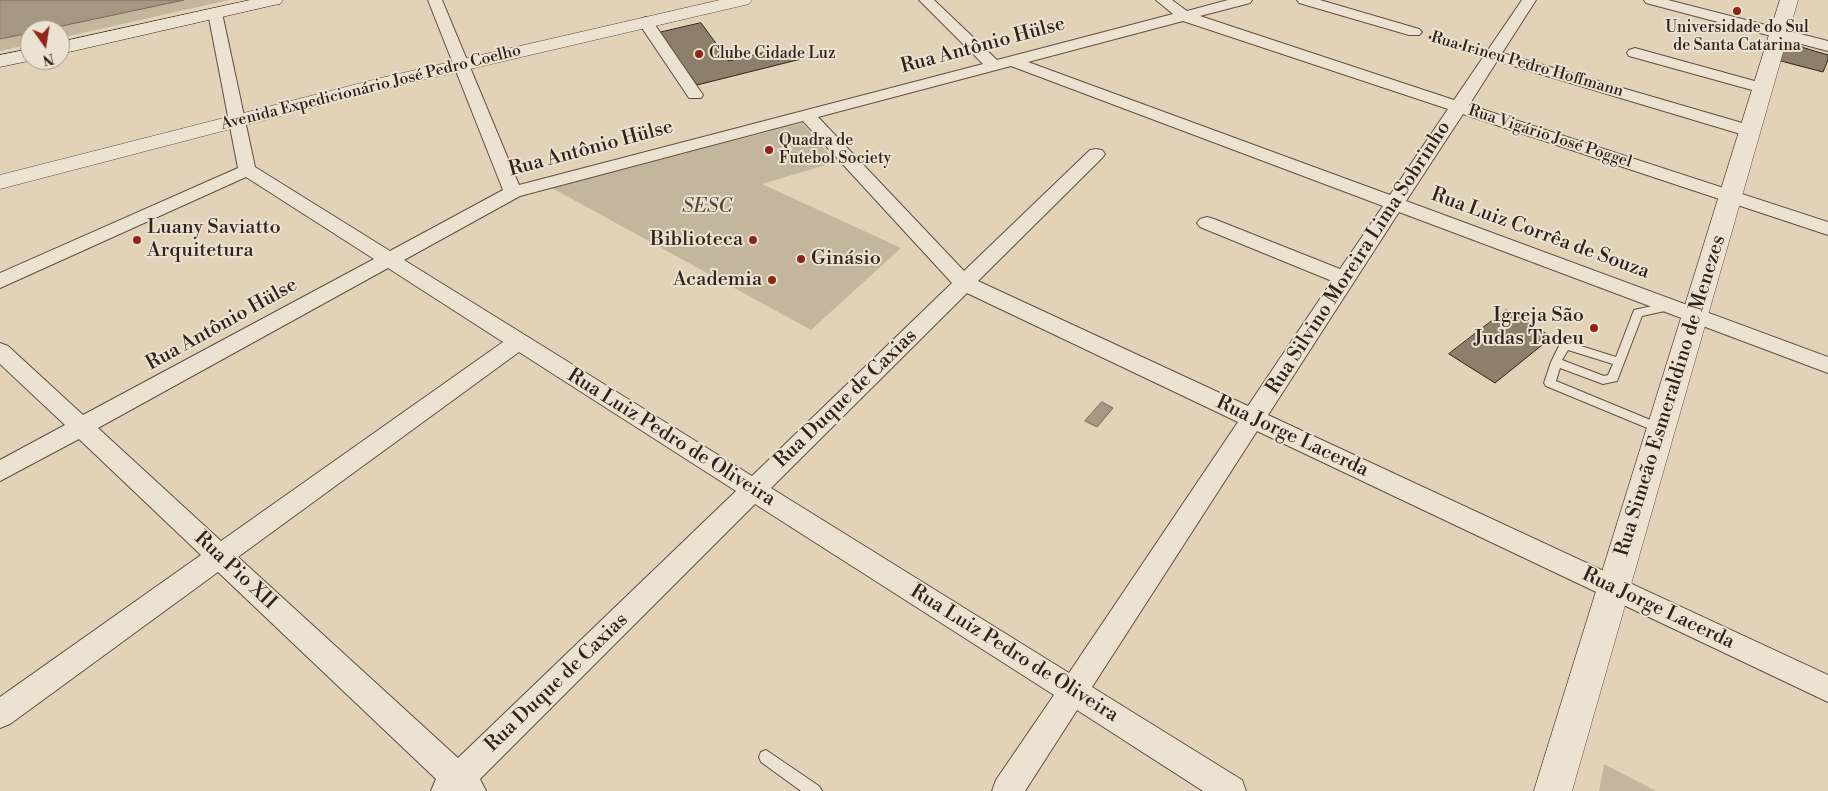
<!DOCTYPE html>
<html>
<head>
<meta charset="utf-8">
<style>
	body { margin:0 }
	#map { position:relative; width:1828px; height:791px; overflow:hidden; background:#e2d3b8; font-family:"Libre Bodoni",serif }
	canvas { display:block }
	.north { position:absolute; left:20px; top:20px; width:50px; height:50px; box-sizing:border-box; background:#ece2d1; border:1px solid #a29588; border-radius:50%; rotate:167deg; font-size:14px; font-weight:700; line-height:20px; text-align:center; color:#33221a }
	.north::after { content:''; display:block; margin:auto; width:18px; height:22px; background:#8f2418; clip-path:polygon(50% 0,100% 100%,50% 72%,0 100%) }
</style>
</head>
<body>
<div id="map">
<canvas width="1828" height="791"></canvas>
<div class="north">N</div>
</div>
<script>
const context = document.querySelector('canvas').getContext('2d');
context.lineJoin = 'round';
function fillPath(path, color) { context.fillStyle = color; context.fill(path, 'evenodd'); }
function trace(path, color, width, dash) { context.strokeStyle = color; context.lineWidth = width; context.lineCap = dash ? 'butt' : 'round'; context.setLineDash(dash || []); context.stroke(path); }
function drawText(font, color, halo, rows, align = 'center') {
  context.font = font + ' "Libre Bodoni",serif'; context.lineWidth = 4; context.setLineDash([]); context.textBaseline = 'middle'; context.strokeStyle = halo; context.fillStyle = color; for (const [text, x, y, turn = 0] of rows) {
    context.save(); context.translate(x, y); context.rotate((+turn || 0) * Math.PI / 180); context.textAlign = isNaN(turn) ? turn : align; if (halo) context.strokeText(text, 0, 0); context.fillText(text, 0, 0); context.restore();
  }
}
const green = new Path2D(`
	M 184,0 L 229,0 L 60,38 L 60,30 L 43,30 Z
	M 30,33 L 30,44 L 0,51 L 0,39 Z
	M 802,123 L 836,162 L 762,184 L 901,248 L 811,330 L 552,188 Z
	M 1604,764 L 1656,791 L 1599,791 Z`);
const water = new Path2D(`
	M 0,0 L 184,0 L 43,30 L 30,30 L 30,33 L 0,39 Z
	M 1102,402 L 1113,408 L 1097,427 L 1085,421 Z`);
const building = new Path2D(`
	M 701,23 L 729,61 L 778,49 L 801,59 L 697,85 L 658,33 Z
	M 1788,43 L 1828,55 L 1828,60 L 1823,72 L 1777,60 Z
	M 1506,310 L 1552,337 L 1495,383 L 1449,354 Z`);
const path = new Path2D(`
	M 1429,37 L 1478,51`);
const service = new Path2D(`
	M 1670,302 L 1675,306 L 1674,309 L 1642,316 L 1617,381 L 1603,384 L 1560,368 L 1556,381 L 1665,426 L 1667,429 L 1665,432 L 1657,432 L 1546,386 L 1544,383 L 1551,362 L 1561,342 L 1565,341 L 1616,357 L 1634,310 ZM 1568,350 L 1613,364 L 1608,375 L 1604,376 L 1562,360 Z
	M 766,750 L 819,786 L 822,791 L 801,791 L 761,762 L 759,757 L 761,752 Z`);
const minor = new Path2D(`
	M 428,0 L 442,0 L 519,185 L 983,64 L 919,0 L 934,0 L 997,60 L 1173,14 L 1156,0 L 1172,0 L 1187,11 L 1228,0 L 1252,0 L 1250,3 L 1200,16 L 1454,100 L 1522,0 L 1536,0 L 1502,53 L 1756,127 L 1759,131 L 1756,135 L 1750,136 L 1744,135 L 1497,61 L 1469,105 L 1828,222 L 1828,235 L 1463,114 L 1406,201 L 1828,357 L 1828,373 L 1399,212 L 1268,415 L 1828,675 L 1828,702 L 1257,431 L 1092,687 L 1242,780 L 1246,791 L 1203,791 L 1077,710 L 1025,791 L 992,791 L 996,780 L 1054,695 L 755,504 L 480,779 L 486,791 L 431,791 L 436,779 L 218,572 L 10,724 L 0,728 L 0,697 L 201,555 L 79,439 L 0,481 L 0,460 L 65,425 L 0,364 L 0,343 L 8,346 L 83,415 L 374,259 L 246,177 L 0,288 L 0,273 L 238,168 L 208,13 L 210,10 L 220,10 L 222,13 L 255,167 L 390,251 L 503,190 ZM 1183,21 L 1448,109 L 1390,195 L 1028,62 ZM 1011,66 L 1383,206 L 1340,269 L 1214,219 L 1207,217 L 1200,219 L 1197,223 L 1200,227 L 1332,281 L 1248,406 L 978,281 L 1102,158 L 1105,154 L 1102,150 L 1096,149 L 1090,150 L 964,271 L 818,117 ZM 803,121 L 952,283 L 752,476 L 404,260 L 520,196 ZM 388,268 L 503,342 L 221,541 L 98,428 ZM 967,293 L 1238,422 L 1069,673 L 771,488 ZM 519,352 L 736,491 L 458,758 L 238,557 Z
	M 1297,0 L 1320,0 L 1419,29 L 1422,32 L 1419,35 L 1409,35 L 1299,3 Z
	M 1644,0 L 1668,0 L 1828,41 L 1828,51 L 1646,3 Z
	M 646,17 L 651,19 L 703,95 L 701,98 L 689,98 L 687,95 L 638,22 L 641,19 Z
	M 1635,48 L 1769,85 L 1771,88 L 1769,91 L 1763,93 L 1629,56 L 1627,53 L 1629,50 Z`);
const tertiary = new Path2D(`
	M 720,0 L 752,0 L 749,4 L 384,89 L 0,189 L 0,175 L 381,78 Z
	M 1780,0 L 1798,0 L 1572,791 L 1534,791 Z`);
const secondary = new Path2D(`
	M 250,0 L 283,0 L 280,4 L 274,5 L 60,54 L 60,42 Z
	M 30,49 L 30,60 L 33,60 L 0,67 L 0,55 Z`);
const markers = [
	[1737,11,5,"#8f2418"],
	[699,54,5,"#8f2418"],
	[769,150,5,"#8f2418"],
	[137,240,5,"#8f2418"],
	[753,240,5,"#8f2418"],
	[801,259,5,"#8f2418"],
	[772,280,5,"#8f2418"],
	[1594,328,5,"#8f2418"]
];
const farPoinames = [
	["Universidade do Sul",1737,28,"center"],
	["de Santa Catarina",1737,46,"center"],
	["Clube Cidade Luz",709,54],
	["Quadra de",779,141],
	["Futebol Society",779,159]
];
const farStreetnames = [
	["Rua Irineu Pedro Hoffmann",1527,65,16],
	["Avenida Expedicionário José Pedro Coelho",371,88,-14],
	["Rua Vigário José Poggel",1550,137,18]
];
const streetNames = [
	["Rua Antônio Hülse",983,46,-15],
	["Rua Antônio Hülse",591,149,-15],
	["Rua Luiz Corrêa de Souza",1540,234,20],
	["Rua Silvino Moreira Lima Sobrinho",1359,258,-57],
	["Rua Antônio Hülse",222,325,-29],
	["Rua Simeão Esmeraldino de Menezes",1671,396,-73],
	["Rua Duque de Caxias",846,399,-44],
	["Rua Jorge Lacerda",1292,437,25],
	["Rua Luiz Pedro de Oliveira",671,438,32],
	["Rua Pio XII",235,571,43],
	["Rua Jorge Lacerda",1658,609,25],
	["Rua Luiz Pedro de Oliveira",1014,654,32],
	["Rua Duque de Caxias",557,683,-44]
];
const parkNames = [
	["SESC",707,207]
];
const poiNames = [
	["Luany Saviatto",147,228,"left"],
	["Arquitetura",147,251,"left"],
	["Biblioteca",743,240],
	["Ginásio",811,259,"left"],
	["Academia",762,280],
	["Igreja São",1584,316],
	["Judas Tadeu",1584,339]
];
fillPath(green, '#c4b59d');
fillPath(water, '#a69782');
trace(water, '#786858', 1);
fillPath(building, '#8e7e6c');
trace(building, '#33221a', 1);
trace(service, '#5f4e42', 2);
trace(minor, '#5f4e42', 2);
trace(tertiary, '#5f4e42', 1);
trace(secondary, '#33221a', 1);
trace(path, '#33221a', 2.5, [2.5, 2]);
fillPath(service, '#ece2d1');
fillPath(minor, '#ece2d1');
fillPath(tertiary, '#ece2d1');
fillPath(secondary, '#ece2d1');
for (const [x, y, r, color] of markers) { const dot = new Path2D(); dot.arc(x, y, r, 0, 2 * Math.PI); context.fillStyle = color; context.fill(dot); trace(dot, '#ece2d1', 2); }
drawText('16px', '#33221a', '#ece2d1', farPoinames, 'left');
drawText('16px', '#33221a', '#ece2d1', farStreetnames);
drawText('20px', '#33221a', '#ece2d1', streetNames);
drawText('italic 20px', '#57473b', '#ece2d1', parkNames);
drawText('20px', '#33221a', '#ece2d1', poiNames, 'right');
</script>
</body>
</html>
